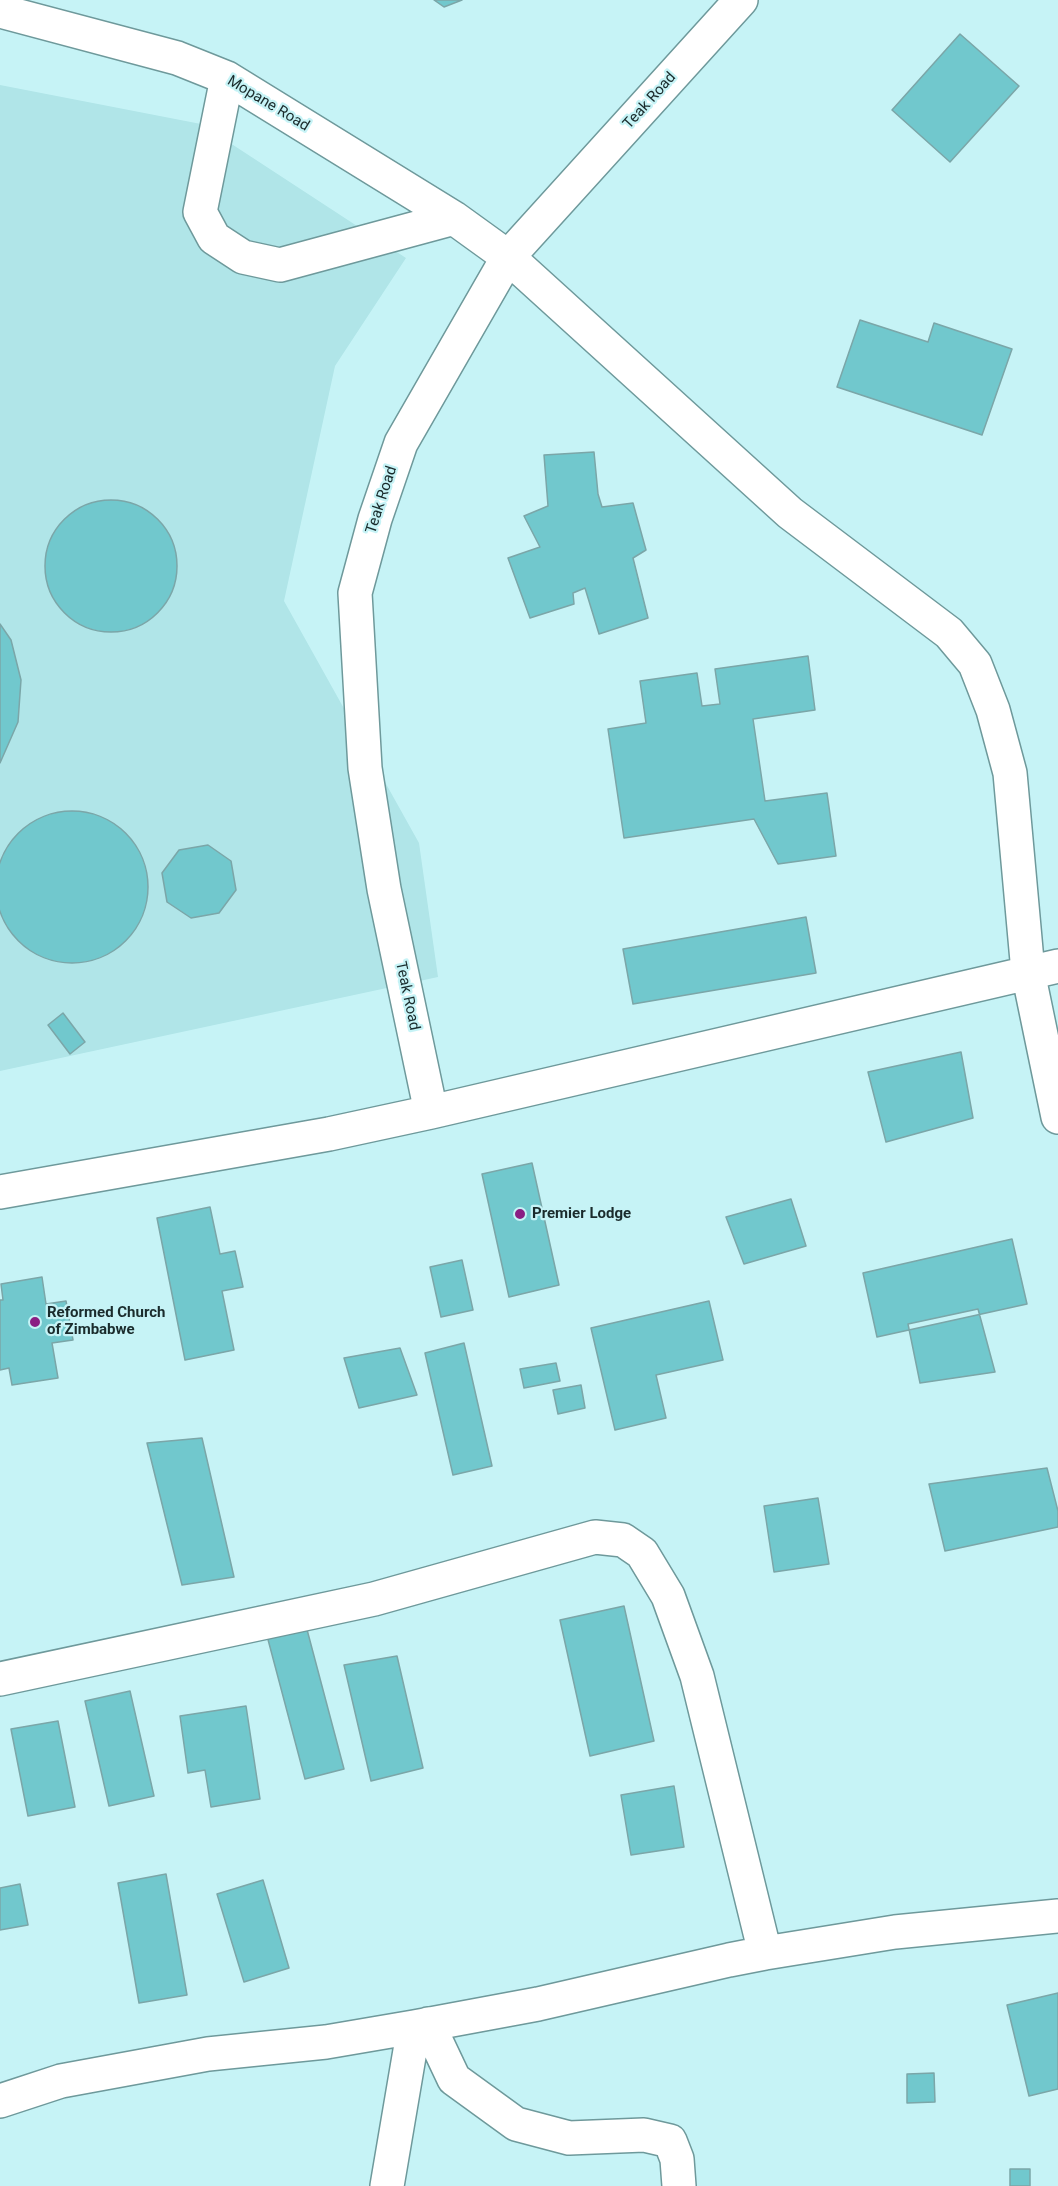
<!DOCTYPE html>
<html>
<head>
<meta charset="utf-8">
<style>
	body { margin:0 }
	canvas { display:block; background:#c6f3f6 }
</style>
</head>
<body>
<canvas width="1058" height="2186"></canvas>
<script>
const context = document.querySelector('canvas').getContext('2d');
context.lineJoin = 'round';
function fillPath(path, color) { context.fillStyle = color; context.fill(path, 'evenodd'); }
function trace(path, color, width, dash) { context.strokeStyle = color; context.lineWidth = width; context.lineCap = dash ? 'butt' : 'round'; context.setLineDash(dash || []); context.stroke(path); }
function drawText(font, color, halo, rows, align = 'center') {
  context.font = font + ' Roboto,sans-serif'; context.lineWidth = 4.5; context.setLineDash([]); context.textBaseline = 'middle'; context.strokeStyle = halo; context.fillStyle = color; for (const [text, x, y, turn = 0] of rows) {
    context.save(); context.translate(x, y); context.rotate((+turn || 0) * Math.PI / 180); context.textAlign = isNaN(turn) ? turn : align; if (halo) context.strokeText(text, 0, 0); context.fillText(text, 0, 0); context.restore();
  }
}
const built = new Path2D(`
	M 0,85 L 201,124 L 406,258 L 335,366 L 284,601 L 419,843 L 438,977 L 0,1071 Z`);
const building = new Path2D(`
	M 434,0 L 462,0 L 444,7 Z
	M 960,34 L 1019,86 L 950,162 L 892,110 Z
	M 860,320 L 928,342 L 934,323 L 1012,349 L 982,435 L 837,387 Z
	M 594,452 L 598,494 L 602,507 L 633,503 L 646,550 L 633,558 L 648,618 L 599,634 L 585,588 L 573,593 L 574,604 L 530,618 L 508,558 L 540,547 L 524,516 L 548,506 L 544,455 Z
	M45 566a66 66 0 1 1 132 0a66 66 0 1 1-132 0Z
	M 0,624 L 11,640 L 21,680 L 18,722 L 0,763 Z
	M 808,656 L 815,710 L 753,719 L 765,801 L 827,793 L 836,856 L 778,864 L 754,819 L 624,838 L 608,729 L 646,723 L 640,681 L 697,673 L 702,706 L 720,704 L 715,669 Z
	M-4 887a76 76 0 1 1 152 0a76 76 0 1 1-152 0Z
	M 208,845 L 231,861 L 236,890 L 219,913 L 191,918 L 167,902 L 162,873 L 179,850 Z
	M 806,917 L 816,973 L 633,1004 L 623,949 Z
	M 63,1013 L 85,1042 L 70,1054 L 48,1025 Z
	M 961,1052 L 973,1118 L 886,1142 L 868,1072 Z
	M 532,1163 L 559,1285 L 509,1297 L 482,1174 Z
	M 791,1199 L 806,1246 L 744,1264 L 726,1217 Z
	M 210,1207 L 220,1254 L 235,1251 L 243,1287 L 222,1291 L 234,1350 L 185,1360 L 157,1218 Z
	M 1012,1239 L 1027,1304 L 877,1337 L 863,1273 Z
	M 462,1260 L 473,1310 L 441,1317 L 430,1267 Z
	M 42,1277 L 46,1304 L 66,1301 L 73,1340 L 52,1343 L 58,1378 L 12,1385 L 9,1368 L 0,1370 L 0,1300 L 3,1300 L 1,1284 Z
	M 709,1301 L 723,1360 L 656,1375 L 666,1418 L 615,1430 L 591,1328 Z
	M 978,1309 L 995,1372 L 920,1383 L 908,1324 Z
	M 464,1343 L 492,1466 L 453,1475 L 425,1353 Z
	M 400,1348 L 417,1395 L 359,1408 L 344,1358 Z
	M 556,1363 L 560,1381 L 524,1388 L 520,1369 Z
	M 581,1385 L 585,1408 L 558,1414 L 553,1390 Z
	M 202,1438 L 234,1577 L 182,1585 L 147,1443 Z
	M 1047,1468 L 1058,1511 L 1058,1527 L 945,1551 L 929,1484 Z
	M 818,1498 L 829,1564 L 774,1572 L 764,1506 Z
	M 624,1606 L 654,1741 L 590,1756 L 560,1620 Z
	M 305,1622 L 344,1769 L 305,1779 L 266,1632 Z
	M 397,1656 L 423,1768 L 371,1781 L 344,1665 Z
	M 130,1691 L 154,1796 L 109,1806 L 85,1701 Z
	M 246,1706 L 260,1799 L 211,1807 L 205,1770 L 188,1773 L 180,1716 Z
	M 58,1721 L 75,1807 L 28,1816 L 11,1729 Z
	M 674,1786 L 684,1847 L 631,1855 L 621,1795 Z
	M 166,1874 L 187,1995 L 139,2003 L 118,1883 Z
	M 263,1880 L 289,1968 L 244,1982 L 217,1894 Z
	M 20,1884 L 28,1925 L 0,1930 L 0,1888 Z
	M 1058,1993 L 1058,2089 L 1029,2096 L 1007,2005 Z
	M 934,2073 L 935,2102 L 907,2103 L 907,2074 Z
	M 1010,2169 L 1030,2169 L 1030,2186 L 1010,2186 Z`);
const minor = new Path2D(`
	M 0,11 L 177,58 L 227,78 L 454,218 L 508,257 L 790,513 L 949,633 L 975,664 L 993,710 L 1010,773 L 1028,972 L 1058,1117
	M 227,78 L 200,212 L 214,238 L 243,257 L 280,265 L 454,218
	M 431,1112 L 384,889 L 365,768 L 355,593 L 375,519 L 401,443 L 508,257 L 741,0
	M 0,1192 L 329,1134 L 431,1112 L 1058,966
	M 0,1679 L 374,1599 L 595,1537 L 623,1540 L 642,1553 L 668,1596 L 697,1676 L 765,1953
	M 428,2024 L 454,2079 L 516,2124 L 569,2138 L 644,2135 L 670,2141 L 677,2159 L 679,2186
	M 0,2101 L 61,2081 L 208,2054 L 326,2042 L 414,2027 L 538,2004 L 729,1960 L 765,1953 L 895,1932 L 1058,1916
	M 387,2186 L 414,2027`);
const markers = [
	[520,1214,6,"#8a1e83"],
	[35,1322,6,"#8a1e83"]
];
const streetNames = [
	["Teak Road",650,101,-48],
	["Mopane Road",268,104,31],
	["Teak Road",382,500,-72],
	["Teak Road",407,996,78]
];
const poiNames = [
	["Premier Lodge",532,1214],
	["Reformed Church",47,1313],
	["of Zimbabwe",47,1330]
];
fillPath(built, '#b0e5e8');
fillPath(building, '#71c8cd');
trace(building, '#7ba6a8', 1.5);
trace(minor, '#6e999b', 36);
trace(minor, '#fff', 33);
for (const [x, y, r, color] of markers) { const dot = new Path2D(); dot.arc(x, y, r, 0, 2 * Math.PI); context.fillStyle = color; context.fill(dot); trace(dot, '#c6f3f6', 2); }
drawText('15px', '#1a2b2c', '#c6f3f6', streetNames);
drawText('bold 15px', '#1a2b2c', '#c6f3f6', poiNames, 'left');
</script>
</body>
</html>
